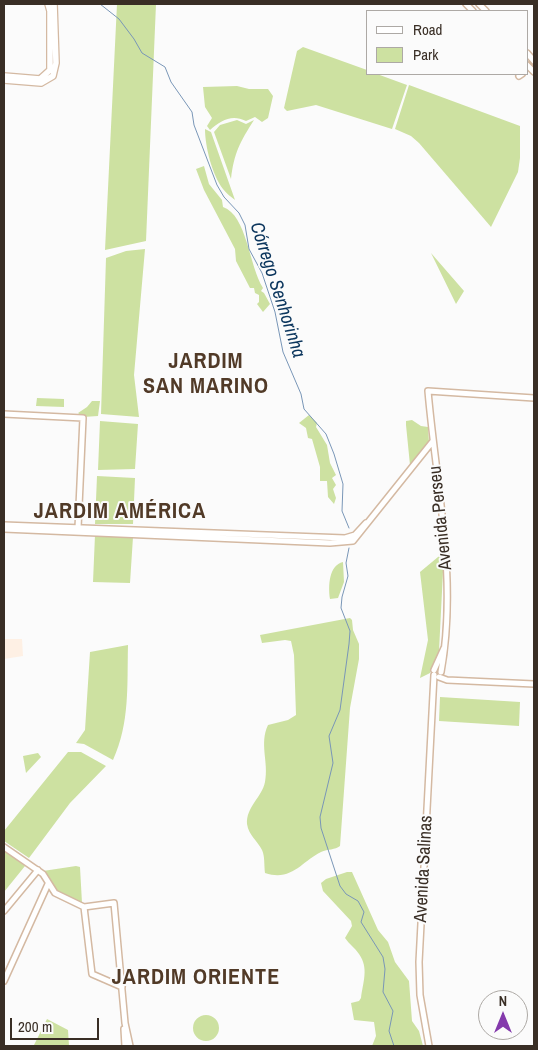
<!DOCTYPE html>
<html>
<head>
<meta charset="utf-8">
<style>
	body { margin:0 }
	#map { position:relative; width:538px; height:1050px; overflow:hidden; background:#fbfbfb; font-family:"Archivo Narrow",sans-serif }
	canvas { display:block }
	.frame { position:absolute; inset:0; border:5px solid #392e25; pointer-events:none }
	.legend { position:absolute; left:366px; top:10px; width:162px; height:65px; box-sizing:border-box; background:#fbfbfb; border:1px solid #ada9a5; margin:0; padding:6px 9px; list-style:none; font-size:15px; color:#392e25 }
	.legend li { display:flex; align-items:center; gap:10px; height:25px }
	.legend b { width:25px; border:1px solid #ada9a5 }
	.north { position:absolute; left:478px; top:990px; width:50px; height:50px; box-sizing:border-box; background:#fbfbfb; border:1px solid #ada9a5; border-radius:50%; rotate:0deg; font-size:14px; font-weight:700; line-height:20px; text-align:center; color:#392e25 }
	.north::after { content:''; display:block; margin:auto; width:18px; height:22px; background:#843aac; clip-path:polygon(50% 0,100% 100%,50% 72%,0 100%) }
	.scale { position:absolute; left:10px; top:1018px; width:89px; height:22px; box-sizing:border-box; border:2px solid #392e25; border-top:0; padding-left:6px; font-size:15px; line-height:18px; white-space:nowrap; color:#392e25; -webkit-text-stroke:4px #fbfbfb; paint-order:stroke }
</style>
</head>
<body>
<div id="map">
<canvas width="538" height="1050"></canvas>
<div class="frame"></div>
<ul class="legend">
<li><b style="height:6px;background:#fff"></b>Road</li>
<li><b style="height:14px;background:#cde1a1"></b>Park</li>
</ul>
<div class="north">N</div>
<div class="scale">200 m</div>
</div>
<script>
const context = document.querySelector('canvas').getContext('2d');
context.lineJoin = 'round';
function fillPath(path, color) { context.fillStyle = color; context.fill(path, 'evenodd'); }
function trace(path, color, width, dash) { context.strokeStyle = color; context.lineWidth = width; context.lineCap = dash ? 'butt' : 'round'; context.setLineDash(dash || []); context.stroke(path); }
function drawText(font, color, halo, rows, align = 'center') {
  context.font = font + ' "Archivo Narrow",sans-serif'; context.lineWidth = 4; context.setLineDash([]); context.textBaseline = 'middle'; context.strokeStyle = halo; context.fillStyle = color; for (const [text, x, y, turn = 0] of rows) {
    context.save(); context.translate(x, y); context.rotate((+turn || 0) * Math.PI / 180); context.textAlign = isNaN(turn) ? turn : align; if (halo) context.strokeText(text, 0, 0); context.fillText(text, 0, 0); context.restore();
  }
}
const built = new Path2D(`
	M 4,639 L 22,639 L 23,656 L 4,659 Z`);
const green = new Path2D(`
	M 117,4 L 156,4 L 146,241 L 105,250 Z
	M 303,47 L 367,70 L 367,74 L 377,74 L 407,85 L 392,129 L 316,105 L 287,111 L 284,108 L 297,51 Z
	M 409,85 L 520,126 L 520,158 L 518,172 L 491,227 L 419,143 L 411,136 L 395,129 Z
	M 237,86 L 249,89 L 268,89 L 273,96 L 268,118 L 262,122 L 255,117 L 246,121 C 232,114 221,120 210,130 L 207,126 L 212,118 L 205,107 L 203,87 Z
	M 237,120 L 246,124 L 254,120 C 240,142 234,153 231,179 L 214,132 L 220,125 Z
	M 205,129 L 211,132 L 235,200 C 231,197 226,193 223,189 C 212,175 205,146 205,129 Z
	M 204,166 L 209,184 L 222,200 L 223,207 C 247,215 249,266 263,288 L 261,291 L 264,293 L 270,304 L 263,312 L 257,304 L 259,302 L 259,295 L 255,293 L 254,288 L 250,288 L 236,261 L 235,249 L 204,190 L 196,169 Z
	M 145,249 L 134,375 L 139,417 L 101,414 L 106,258 L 126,251 Z
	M 431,253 L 464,291 L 456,304 Z
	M 37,398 L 64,399 L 64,407 L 36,406 Z
	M 92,401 L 100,401 L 98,416 L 83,417 L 78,413 L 87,407 Z
	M 309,415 L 317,423 L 316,427 L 327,445 L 330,463 L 336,475 L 332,478 L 336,485 L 333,489 L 336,498 L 334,504 L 328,497 L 327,481 L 320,481 L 320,467 L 312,439 L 308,438 L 306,428 L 299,423 Z
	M 412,420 L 421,426 L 428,427 L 429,442 L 410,465 L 406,425 L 406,421 Z
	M 100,421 L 138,424 L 135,469 L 98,470 Z
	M 97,476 L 135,478 L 133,524 L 95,524 Z
	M 95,535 L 133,537 L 130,583 L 93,582 Z
	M 444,552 L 439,651 L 430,673 L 420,678 L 428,640 L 420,572 Z
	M 343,562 L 344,582 L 338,598 L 330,599 C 328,586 329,565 343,562 Z
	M 350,618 L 352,620 L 353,630 L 359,644 L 359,659 L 350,708 L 340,846 C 335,850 328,849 321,852 C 302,861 292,882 265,873 C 264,866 265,856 262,850 C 257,840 249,836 247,824 C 246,807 262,797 265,782 C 269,762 259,744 268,725 L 288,720 L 296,715 L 294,655 L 291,641 L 285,640 L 262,643 L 260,635 Z
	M 128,645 C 127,685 130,723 113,760 L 84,744 L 76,743 L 85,730 L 90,652 Z
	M 440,697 L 520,702 L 519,726 L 439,721 Z
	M 68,752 L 81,752 L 106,766 L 70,803 L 29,858 L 4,841 L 4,831 Z
	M 38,753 L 41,757 L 26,773 L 23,756 Z
	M 4,850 L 25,866 L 4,892 Z
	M 76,866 L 80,867 L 82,903 L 56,892 L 49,877 L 43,871 Z
	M 347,872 L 352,872 L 378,930 L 388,942 L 395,962 L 409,981 L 412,1021 L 419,1031 L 423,1046 L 372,1046 L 376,1036 L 374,1022 L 354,1020 L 351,1003 L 359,1001 L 361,998 C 363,982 369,968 359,954 C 355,948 349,944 345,938 L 352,926 L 351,921 L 323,891 L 321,883 L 326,879 Z
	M193 1028a13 13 0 1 1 26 0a13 13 0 1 1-26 0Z
	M 47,1019 L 68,1030 L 69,1046 L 34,1045 Z`);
const stream = new Path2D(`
	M 100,4 L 119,19 L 134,39 L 142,53 L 165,67 L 171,82 L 192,112 L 194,125 L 217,185 L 224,197 L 239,213 L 245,225 L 249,249 L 262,273 L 275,312 L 283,352 L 301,394 L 304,409 L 326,434 L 334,454 L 343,484 L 342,511 L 349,528
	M 349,548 L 346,563 L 348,576 L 342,597 L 341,608 L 350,631 L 349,644 L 340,710 L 329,736 L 333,763 L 320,817 L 321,828 L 340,886 L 346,894 L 358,901 L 364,912 L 361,922 L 383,957 L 385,969 L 383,992 L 393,1011 L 389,1031 L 394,1046`);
const secondary = new Path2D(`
	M 466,4 L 473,11
	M 479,4 L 486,11
	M 527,53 L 534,61
	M 527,65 L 534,72
	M 519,76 L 522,74
	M 4,414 L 83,418 L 78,528
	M 4,525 L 345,538 L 355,535 L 366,523
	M 4,529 L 330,543 L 353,541 L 433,441
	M 434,670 L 444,648
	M 441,672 C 458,579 436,484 428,391 L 534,398
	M 439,677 L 447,680 L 534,684
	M 4,847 L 43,874 L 55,893 L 84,907 L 114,903 L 125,1023 L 130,1046
	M 84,907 L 92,974 L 122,987
	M 4,911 L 38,870
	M 4,981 L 48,884
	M 124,1029 L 125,1046
	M 429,1046 L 420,995 L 419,962 L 434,675`);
const primary = new Path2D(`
	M 4,76 L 40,79 L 50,70 L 50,11 L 48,4
	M 4,80 L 41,83 L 53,76 L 56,63 L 54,4`);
const streetNames = [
	["Avenida Perseu",441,518,-96],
	["Avenida Salinas",424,869,-87]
];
const waterNames = [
	["Córrego Senhorinha",277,290,72]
];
const districtNames = [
	["JARDIM",206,362],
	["SAN MARINO",206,387],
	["JARDIM AMÉRICA",120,512],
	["JARDIM ORIENTE",196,978]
];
fillPath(built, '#fef0e4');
fillPath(green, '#cde1a1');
trace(stream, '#7996b7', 1);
trace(secondary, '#d4b9a2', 8);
trace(primary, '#d4b9a2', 8);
trace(secondary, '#fff', 5);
trace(primary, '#fff', 5.5);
drawText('18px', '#392e25', '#fbfbfb', streetNames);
drawText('italic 19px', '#0c365d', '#fbfbfb', waterNames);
context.letterSpacing = '1px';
drawText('bold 22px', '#513a27', '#fbfbfb', districtNames);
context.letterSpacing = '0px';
</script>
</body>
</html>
